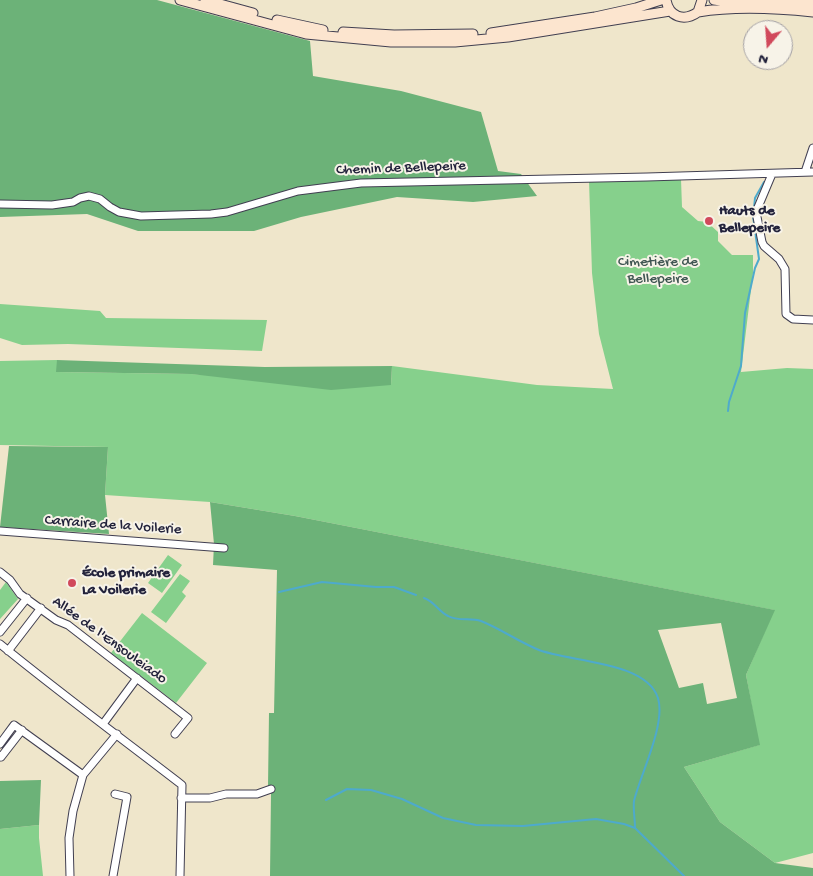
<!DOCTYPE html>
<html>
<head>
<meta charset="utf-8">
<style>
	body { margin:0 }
	#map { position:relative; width:813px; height:876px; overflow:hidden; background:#efe6cb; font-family:"Gochi Hand",sans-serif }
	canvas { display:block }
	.north { position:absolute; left:743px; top:20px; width:50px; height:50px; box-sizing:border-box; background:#f7f3e8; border:1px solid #a29fa3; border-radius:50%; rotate:198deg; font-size:14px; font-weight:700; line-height:20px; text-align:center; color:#22223b }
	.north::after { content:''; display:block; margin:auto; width:18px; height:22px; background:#d1495b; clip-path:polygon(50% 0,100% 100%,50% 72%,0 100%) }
</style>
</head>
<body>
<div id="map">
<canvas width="813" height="876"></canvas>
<div class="north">N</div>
</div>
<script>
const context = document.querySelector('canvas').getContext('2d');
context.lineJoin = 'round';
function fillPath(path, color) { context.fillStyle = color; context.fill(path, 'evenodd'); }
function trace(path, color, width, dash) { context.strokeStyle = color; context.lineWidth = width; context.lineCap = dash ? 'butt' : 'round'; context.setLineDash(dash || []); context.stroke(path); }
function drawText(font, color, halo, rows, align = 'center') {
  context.font = font + ' "Gochi Hand",sans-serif'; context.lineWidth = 4; context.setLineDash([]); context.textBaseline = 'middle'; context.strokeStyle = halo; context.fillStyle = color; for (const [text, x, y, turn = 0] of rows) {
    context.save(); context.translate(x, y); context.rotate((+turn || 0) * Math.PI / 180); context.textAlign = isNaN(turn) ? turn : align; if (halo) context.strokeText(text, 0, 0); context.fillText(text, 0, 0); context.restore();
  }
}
const green = new Path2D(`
	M 681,179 L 682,207 L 698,221 L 707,222 L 718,232 L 718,241 L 732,255 L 753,255 L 753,273 L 741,372 L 787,368 L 813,369 L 813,853 L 775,863 L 720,822 L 684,767 L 759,745 L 746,675 L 774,610 L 295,516 L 210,502 L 105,495 L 108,447 L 0,445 L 0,361 L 57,360 L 57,372 L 191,374 L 391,385 L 392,366 L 537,385 L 613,389 L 599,334 L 592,273 L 589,181 Z
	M 0,304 L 100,311 L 106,318 L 267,320 L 262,351 L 68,344 L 22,345 L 0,338 Z
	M 168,555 L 182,565 L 162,593 L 148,583 Z
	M 180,574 L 190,581 L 182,592 L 186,596 L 166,623 L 151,612 Z
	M 6,582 L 18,599 L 0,619 L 0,590 Z
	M 142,613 L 207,663 L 176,703 L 111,653 Z
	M 39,825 L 39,838 L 43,876 L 0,876 L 0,829 Z`);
const forest = new Path2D(`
	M 0,0 L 157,0 L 310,41 L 313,76 L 401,91 L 481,112 L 498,171 L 521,174 L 537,196 L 473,202 L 397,197 L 301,217 L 254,231 L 138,231 L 87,214 L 0,217 Z
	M 57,360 L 265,367 L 392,366 L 391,385 L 331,390 L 191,374 L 56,372 Z
	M 9,446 L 108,447 L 105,495 L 109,534 L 0,527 Z
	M 210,502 L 295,516 L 775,610 L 746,675 L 760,745 L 684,767 L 720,822 L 775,863 L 813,868 L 813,876 L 270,876 L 271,794 L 268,786 L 269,713 L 274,713 L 277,570 L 213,565 L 214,544 ZM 721,623 L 737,698 L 707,704 L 703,683 L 679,688 L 658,630 Z
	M 41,780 L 39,825 L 0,829 L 0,781 Z`);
const stream = new Path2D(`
	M 754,208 L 755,198 L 764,182
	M 728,411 L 729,402 L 741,366 L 745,313 L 755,268 L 759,259 L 753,216
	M 279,592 L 322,582 L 376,587 L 394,587 L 416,595
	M 424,598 C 435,602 438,611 448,616 C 458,622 471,617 481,621 C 501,629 519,642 539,650 C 570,662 646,661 658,698 C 666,725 640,775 634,801 C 633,809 635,820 635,828 L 684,876
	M 326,800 L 347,789 L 371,790 L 402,799 L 443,818 L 476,825 L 523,826 L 596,819 L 624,824 L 635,828`);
const street = new Path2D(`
	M 805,172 L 813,148
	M 772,174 L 756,212 L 762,242 L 764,246 L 779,259 L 785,269 L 786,314 L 793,319 L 813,320
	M 0,204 L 52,205 L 73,202 L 80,198 L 89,196 L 100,199 L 110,207 L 119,212 L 141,216 L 211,214 L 227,212 L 298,191 L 361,183 L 647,177 L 813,172
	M 0,531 L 224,548
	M 0,572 L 10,580 L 20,594 L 56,620 L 68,625 L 188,718 L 175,734
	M 0,632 L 27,598
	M 0,644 C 60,693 121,738 182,785 L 180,876
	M 8,651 L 41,608
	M 103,724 L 137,678
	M 0,744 L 14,725 L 83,775
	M 0,756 L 1,757 L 22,730
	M 181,798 L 210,798 L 226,794 L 257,794 L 271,789
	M 70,876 L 69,838 L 73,811 L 83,775 L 117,734
	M 113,876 L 127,797 L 115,794`);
const secondary = new Path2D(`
	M 180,0 L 306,34 L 391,42 L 455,42 L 508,37 L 670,11
	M 205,0 L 253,13
	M 666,0 C 669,17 684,22 698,12 L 702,0
	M 714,0 L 735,3 L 787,1 L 813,4
	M 698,12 C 735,6 775,8 813,12
	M 277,20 L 323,30
	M 343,32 L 394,35 L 473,34
	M 491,33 L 595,17 L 636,8 L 661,0`);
const markers = [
	[709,221,5,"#d1495b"],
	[72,583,5,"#d1495b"]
];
const streetNames = [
	["Chemin de Bellepeire",401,169,-2],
	["Carraire de la Voilerie",113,526,4],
	["Allée de l'Ensouleiado",109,641,36]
];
const poiNames = [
	["Hauts de",719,212],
	["Bellepeire",719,229],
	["École primaire",82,574],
	["La Voilerie",82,591]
];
const parkNames = [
	["Cimetière de",658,263],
	["Bellepeire",658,280]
];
fillPath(green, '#86d08c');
fillPath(forest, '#6cb278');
trace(stream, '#4eaacc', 2);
trace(street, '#413f51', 9);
trace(secondary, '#413f51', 11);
trace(street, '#fff', 7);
trace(secondary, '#fce5cf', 9);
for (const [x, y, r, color] of markers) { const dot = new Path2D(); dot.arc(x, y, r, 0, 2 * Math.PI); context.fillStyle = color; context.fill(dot); trace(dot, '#f7f3e8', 2); }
drawText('15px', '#22223b', '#f7f3e8', streetNames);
drawText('bold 15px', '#22223b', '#f7f3e8', poiNames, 'left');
drawText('15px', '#405653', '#f7f3e8', parkNames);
</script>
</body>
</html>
